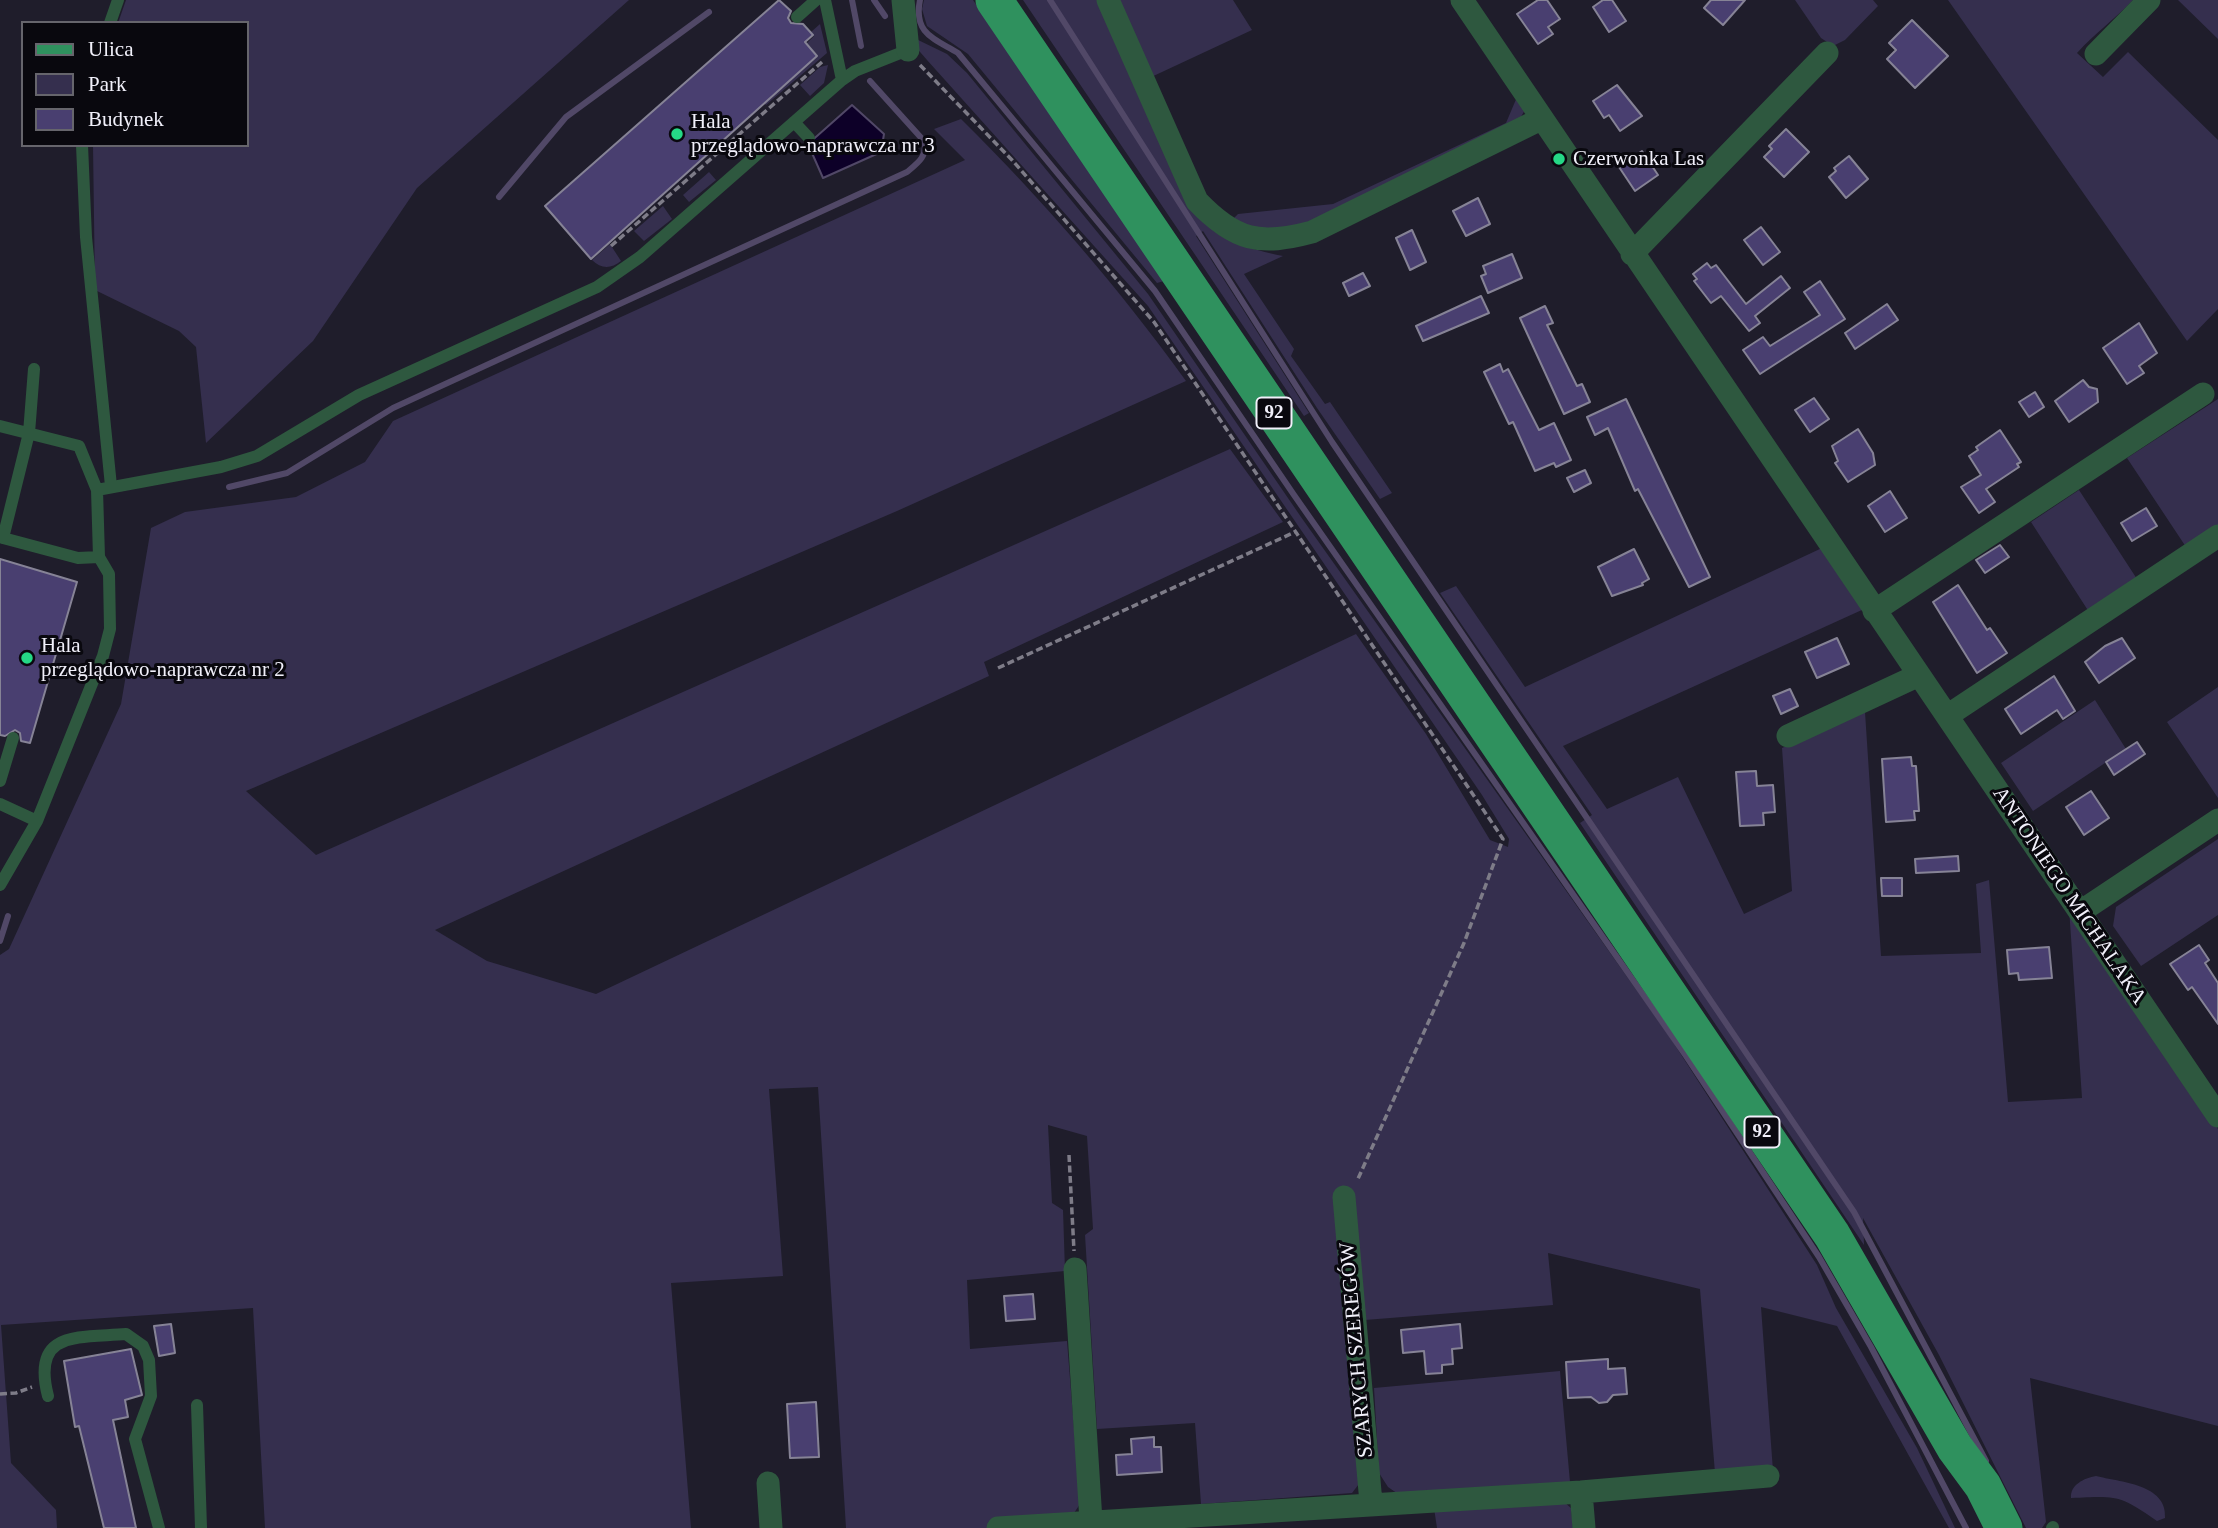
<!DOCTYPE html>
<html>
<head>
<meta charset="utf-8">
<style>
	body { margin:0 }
	#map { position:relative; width:2218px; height:1528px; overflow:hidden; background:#1f1d2b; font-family:"Times New Roman",serif }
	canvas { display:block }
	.legend { position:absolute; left:21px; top:21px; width:228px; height:126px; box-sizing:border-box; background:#09080e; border:2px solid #66656c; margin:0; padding:9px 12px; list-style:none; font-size:21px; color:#f1f0fa }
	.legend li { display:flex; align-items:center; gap:14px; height:35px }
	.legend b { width:35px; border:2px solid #66656c }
</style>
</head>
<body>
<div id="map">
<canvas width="2218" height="1528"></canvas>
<ul class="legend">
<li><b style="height:9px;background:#2f915e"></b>Ulica</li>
<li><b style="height:19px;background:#352f4e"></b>Park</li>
<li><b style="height:19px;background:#493f70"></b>Budynek</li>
</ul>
</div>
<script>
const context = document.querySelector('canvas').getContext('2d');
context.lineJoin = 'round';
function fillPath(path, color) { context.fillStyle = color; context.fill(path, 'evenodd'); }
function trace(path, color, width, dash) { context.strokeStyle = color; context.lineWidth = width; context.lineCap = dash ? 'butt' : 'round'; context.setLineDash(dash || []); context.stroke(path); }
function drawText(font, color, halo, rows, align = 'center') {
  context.font = font + ' "Times New Roman",serif'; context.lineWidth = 6; context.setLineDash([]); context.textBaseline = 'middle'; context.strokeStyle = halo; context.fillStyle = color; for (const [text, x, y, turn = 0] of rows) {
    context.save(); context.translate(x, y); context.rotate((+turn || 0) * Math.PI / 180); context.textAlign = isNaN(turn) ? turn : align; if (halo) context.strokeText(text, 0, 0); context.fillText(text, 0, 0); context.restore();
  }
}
const green = new Path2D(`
	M 126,0 L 629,0 L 417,188 L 313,341 L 206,443 L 196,347 L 179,331 L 95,290 L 93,145 L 247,145 L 247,23 L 118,23 Z
	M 924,0 L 973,0 L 1164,281 L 1157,283 L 968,54 L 927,26 L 922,9 Z
	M 1023,0 L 1101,0 L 1194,212 C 1219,240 1248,249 1283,256 L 1244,274 L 1294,349 L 1291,356 L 1325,404 L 1330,402 L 1392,493 L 1380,499 L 1317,408 L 1203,231 L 1196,236 L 1309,413 L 1304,416 Z
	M 1113,0 L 1233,0 L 1252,30 L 1147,79 Z
	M 1795,0 L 1873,0 L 1878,6 L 1845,40 L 1833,46 L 1821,38 Z
	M 1948,0 L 2133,0 C 2115,19 2095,33 2077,53 L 2103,77 L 2128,52 L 2218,140 L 2218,309 L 2187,341 Z
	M 2178,0 L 2218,0 L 2218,39 Z
	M 820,24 L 827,53 L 766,105 L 764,103 L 818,56 L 807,43 L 814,36 L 811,32 Z
	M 914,38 L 947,54 L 967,73 L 1148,294 L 1301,517 L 1669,1036 L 1817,1265 L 1836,1308 L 1917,1448 L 1955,1528 L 1949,1528 L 1837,1326 L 1761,1307 L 1773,1471 L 1715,1473 L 1700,1289 L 1548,1253 L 1553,1305 L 1365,1320 L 1362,1480 L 1352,1493 L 1201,1504 L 1195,1423 L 1097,1429 L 1085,1235 L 1093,1229 L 1087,1136 L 1048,1125 L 1052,1203 L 1063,1210 L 1065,1271 L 967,1280 L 970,1349 L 1067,1341 L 1080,1504 L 1074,1513 L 987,1528 L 846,1528 L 818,1087 L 769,1089 L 783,1276 L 671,1283 L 691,1528 L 265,1528 L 253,1308 L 1,1325 L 11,1463 L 56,1510 L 57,1528 L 0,1528 L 0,955 L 9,949 L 121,704 L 151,528 L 185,512 L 296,497 L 365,462 L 393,421 L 965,160 L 934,129 L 961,119 C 1043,200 1119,288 1186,381 L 897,511 L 246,791 L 316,855 L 1230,449 L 1283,522 L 984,662 L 989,676 L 435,930 L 487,961 L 596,994 L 1356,634 L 1426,734 L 1490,840 L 1508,847 L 1509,839 L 1482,795 L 1148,306 L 927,60 L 914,45 Z
	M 828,65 L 824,83 L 810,96 L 800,85 L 820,67 Z
	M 1517,97 L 1526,108 L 1518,122 L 1355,204 L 1285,231 L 1228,224 L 1238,214 L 1333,204 L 1506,123 Z
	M 709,172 L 716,180 L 689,202 L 683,195 Z
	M 663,206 L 672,219 L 644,241 L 634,231 Z
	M 610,244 L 621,261 C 611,269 601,269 592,260 Z
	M 2218,399 L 2218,526 L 2186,547 L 2127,458 Z
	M 2079,490 L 2137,579 L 2089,612 L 2031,522 Z
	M 1822,548 L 1864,609 L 1563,746 L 1607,809 L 1678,777 L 1744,914 L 1792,891 L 1782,748 L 1865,712 L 1881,956 L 1981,953 L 1976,884 L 1989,880 L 2008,1102 L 2082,1098 L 2069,908 L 2218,1129 L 2218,1426 L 2030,1378 L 2046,1522 L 2042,1528 L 2026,1528 L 1939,1355 L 1863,1218 L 1864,1245 L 1580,823 L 1592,815 L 1440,593 L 1456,586 L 1525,687 Z
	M 2218,687 L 2218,798 L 2167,722 Z
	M 2095,700 L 2126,749 L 2033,811 L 2001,763 Z
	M 2218,839 L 2218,915 L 2141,966 L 2113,926 L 2116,907 Z
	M 1560,1371 L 1570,1482 L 1401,1496 L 1388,1487 L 1379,1473 L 1374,1388 Z
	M 2096,1476 C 2119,1482 2168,1484 2165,1518 L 2157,1521 C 2119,1494 2116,1496 2071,1498 C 2070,1485 2084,1478 2096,1476 Z
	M 1564,1502 L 1571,1508 L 1573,1528 L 1437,1528 L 1434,1508 Z`);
const water = new Path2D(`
	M 852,105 L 884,134 L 881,152 L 823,178 L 808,144 Z`);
const stream = new Path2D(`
	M 852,0 L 861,46
	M 874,0 L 885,16
	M 920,0 C 913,34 935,39 958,53 L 1155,291 L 1294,495 L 1686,1056 L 1819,1257 L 1871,1347 L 1966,1528
	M 1050,0 L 1332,442 L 1854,1212 L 1986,1461
	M 499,197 L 566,117 L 709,12
	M 229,487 L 287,473 L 393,408 L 907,172 C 918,163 928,156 924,141 L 870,81
	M 0,941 L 8,916`);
const building = new Path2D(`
	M 779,0 L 791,11 L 788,18 L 791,23 L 803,24 L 813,35 L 805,42 L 817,56 L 591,259 L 545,206 Z
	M 1538,0 L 1547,0 L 1560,19 L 1548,27 L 1553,34 L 1538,44 L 1517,14 Z
	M 1603,0 L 1612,0 L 1626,21 L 1609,32 L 1593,7 Z
	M 1711,0 L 1745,0 L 1723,25 L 1704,8 Z
	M 1912,20 L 1948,56 L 1915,88 L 1887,59 L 1896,50 L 1889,43 Z
	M 1617,85 L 1642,116 L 1620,131 L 1609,115 L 1604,118 L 1593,101 Z
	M 1786,129 L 1809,152 L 1784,177 L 1764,157 L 1772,149 L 1769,146 Z
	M 1642,151 L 1658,175 L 1635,191 L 1619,167 Z
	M 1849,156 L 1868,179 L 1846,198 L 1829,177 L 1836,171 L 1834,168 Z
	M 1478,198 L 1490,224 L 1466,236 L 1453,211 Z
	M 1761,227 L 1780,252 L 1763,265 L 1744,240 Z
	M 1412,230 L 1426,262 L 1410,270 L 1396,238 Z
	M 1512,254 L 1522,278 L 1488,293 L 1481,276 L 1486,274 L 1483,266 Z
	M 1707,263 L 1711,268 L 1716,265 L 1746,304 L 1781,276 L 1790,288 L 1755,316 L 1760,323 L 1749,331 L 1721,296 L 1711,303 L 1694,281 L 1697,279 L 1693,274 Z
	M 1363,273 L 1370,286 L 1349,296 L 1343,283 Z
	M 1820,281 L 1845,319 L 1760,374 L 1743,350 L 1763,337 L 1770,346 L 1820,315 L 1804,292 Z
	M 1481,296 L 1489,313 L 1423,341 L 1416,326 Z
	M 1887,304 L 1898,320 L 1855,349 L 1845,333 Z
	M 1545,306 L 1553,323 L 1547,325 L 1577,386 L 1582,384 L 1590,402 L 1564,414 L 1520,318 Z
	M 2139,323 L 2157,353 L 2139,366 L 2144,373 L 2127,384 L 2103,348 Z
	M 1500,364 L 1503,372 L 1508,369 L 1539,430 L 1554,423 L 1571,460 L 1556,467 L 1554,463 L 1535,471 L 1513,422 L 1509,424 L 1484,372 Z
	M 2083,380 L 2089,387 L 2097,389 L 2098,402 L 2069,422 L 2055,401 Z
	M 2035,392 L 2044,407 L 2029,417 L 2019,402 Z
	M 1814,398 L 1829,419 L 1810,432 L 1795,410 Z
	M 1626,399 L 1710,577 L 1689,587 L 1638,489 L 1635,491 L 1608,428 L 1595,435 L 1587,417 Z
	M 1858,429 L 1873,453 L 1875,465 L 1848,482 L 1835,463 L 1838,461 L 1832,446 Z
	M 2000,430 L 2021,462 L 2017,464 L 2019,467 L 1986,489 L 1995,502 L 1979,513 L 1961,487 L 1981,475 L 1969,456 L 1978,450 L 1976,447 Z
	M 1585,470 L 1591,483 L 1574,492 L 1567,478 Z
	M 1890,491 L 1907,518 L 1885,532 L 1868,506 Z
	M 2146,508 L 2157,526 L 2132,541 L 2121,523 Z
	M 2000,545 L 2009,557 L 1985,573 L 1976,560 Z
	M 1634,549 L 1649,579 L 1642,583 L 1643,585 L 1612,596 L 1598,567 Z
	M 0,559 L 77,582 L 30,743 L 21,741 L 20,733 L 15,730 L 5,736 L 0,735 Z
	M 1958,585 L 1987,630 L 1990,628 L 2007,653 L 1977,673 L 1933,602 Z
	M 1837,638 L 1849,664 L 1817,678 L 1805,652 Z
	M 2122,638 L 2135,658 L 2099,683 L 2085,662 L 2105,646 Z
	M 2054,676 L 2075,711 L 2063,719 L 2057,710 L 2021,734 L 2005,709 Z
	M 1790,689 L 1798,706 L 1781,714 L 1773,696 Z
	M 2137,742 L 2145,754 L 2114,775 L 2106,762 Z
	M 1911,757 L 1912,766 L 1916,766 L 1919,811 L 1914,811 L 1915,820 L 1886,822 L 1882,759 Z
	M 1756,771 L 1757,786 L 1773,785 L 1775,812 L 1763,813 L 1764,825 L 1740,826 L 1736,772 Z
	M 2091,791 L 2109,818 L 2084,835 L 2066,807 Z
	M 1958,856 L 1959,871 L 1916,873 L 1915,859 Z
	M 1881,878 L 1902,878 L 1902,896 L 1882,896 Z
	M 2199,945 L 2209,960 L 2205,963 L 2218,983 L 2218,1024 L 2192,987 L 2188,990 L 2170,964 Z
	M 2049,947 L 2052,978 L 2019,980 L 2018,973 L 2009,974 L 2007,950 Z
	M 1033,1294 L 1035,1319 L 1006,1321 L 1004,1296 Z
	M 171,1324 L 175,1353 L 159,1356 L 154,1326 Z
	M 1460,1324 L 1462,1348 L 1452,1349 L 1453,1364 L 1442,1365 L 1442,1373 L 1426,1374 L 1424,1351 L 1403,1353 L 1401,1330 Z
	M 131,1349 L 142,1395 L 125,1400 L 128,1417 L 113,1420 L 136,1528 L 104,1528 L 79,1426 L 75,1427 L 64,1361 Z
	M 1608,1359 L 1608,1369 L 1625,1368 L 1627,1394 L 1613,1395 L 1607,1402 L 1599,1403 L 1591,1397 L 1568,1398 L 1566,1362 Z
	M 816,1402 L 819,1457 L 790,1458 L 787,1404 Z
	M 1154,1437 L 1154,1447 L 1161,1447 L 1162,1472 L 1117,1475 L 1116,1455 L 1132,1454 L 1131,1439 Z`);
const path = new Path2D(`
	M 920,65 L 1012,160 L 1154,322 L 1503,839 L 1464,943 L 1357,1181
	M 611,246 L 822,62
	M 998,668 L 1295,532
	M 1069,1155 L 1074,1251
	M 0,1394 L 16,1393 L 32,1387`);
const service = new Path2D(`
	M 825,0 L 842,80
	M 797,17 L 816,0
	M 110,23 L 118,0
	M 794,122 L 809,138
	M 82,145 L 86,237 L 111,486
	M 0,426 L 79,446 L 97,490 L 99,557 L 109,574 L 110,629 L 103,656 L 37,821 L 0,885
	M 97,490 L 221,467 L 257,456 L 359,395 L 597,287 L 640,257 L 842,80 L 855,71 L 908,50
	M 0,537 L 3,538 L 29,433 L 34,369
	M 3,538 L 78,558 L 99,557
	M 0,781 L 13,738
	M 0,804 L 37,821
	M 48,1396 C 31,1330 78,1338 126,1334 L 143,1346 L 149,1360 L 151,1396 L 135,1439 L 159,1528
	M 197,1405 L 201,1528
	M 2052,1528 L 2053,1527`);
const minor = new Path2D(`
	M 903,0 L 908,50
	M 1108,0 L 1197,201 C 1235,241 1260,246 1312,232 L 1541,119
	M 1462,0 L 2218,1116
	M 2096,54 L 2149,0
	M 1632,254 L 1827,53
	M 1874,611 L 2203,394
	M 1947,716 L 2218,536
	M 1788,736 L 1919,675
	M 2080,912 L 2218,820
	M 1344,1197 L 1371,1503
	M 1075,1269 L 1091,1521
	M 768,1483 L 771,1528
	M 1581,1492 L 1584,1528
	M 998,1528 L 1581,1492 L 1768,1476`);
const primary = new Path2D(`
	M 994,0 L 1832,1235 L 1955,1448 L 1983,1486 L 2004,1528`);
const markers = [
	[677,134,7,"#25d886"],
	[1559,159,7,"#25d886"],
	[27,658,7,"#25d886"]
];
const shields = [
	[1274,413,35],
	[1762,1132,35]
];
const shieldNames = [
	["92",1274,413],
	["92",1762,1132]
];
const poiNames = [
	["Hala",691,122],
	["przeglądowo-naprawcza nr 3",691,146],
	["Czerwonka Las",1573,159],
	["Hala",41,646],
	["przeglądowo-naprawcza nr 2",41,670]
];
const streetNames = [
	["ANTONIEGO MICHALAKA",2069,896,56],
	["SZARYCH SZEREGÓW",1357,1350,-95]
];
fillPath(green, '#352f4e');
fillPath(water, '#0d0028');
trace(water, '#514867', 2);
trace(stream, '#514867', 6);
fillPath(building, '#493f70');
trace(building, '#868396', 2);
trace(path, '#7e7c88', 3.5, [7, 3.5]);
trace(service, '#2e583f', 12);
trace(minor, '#2e583f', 23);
trace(primary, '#2f915e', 37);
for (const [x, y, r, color] of markers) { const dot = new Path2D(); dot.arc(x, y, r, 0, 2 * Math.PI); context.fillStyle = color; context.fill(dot); trace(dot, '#09080e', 2.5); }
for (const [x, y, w] of shields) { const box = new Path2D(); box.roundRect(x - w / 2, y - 15.5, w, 31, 5); context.fillStyle = '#09080e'; context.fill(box); trace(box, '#f1f0fa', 2); }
drawText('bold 19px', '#f1f0fa', null, shieldNames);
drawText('21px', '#f1f0fa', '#09080e', poiNames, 'left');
drawText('21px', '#f1f0fa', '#09080e', streetNames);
</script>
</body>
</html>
